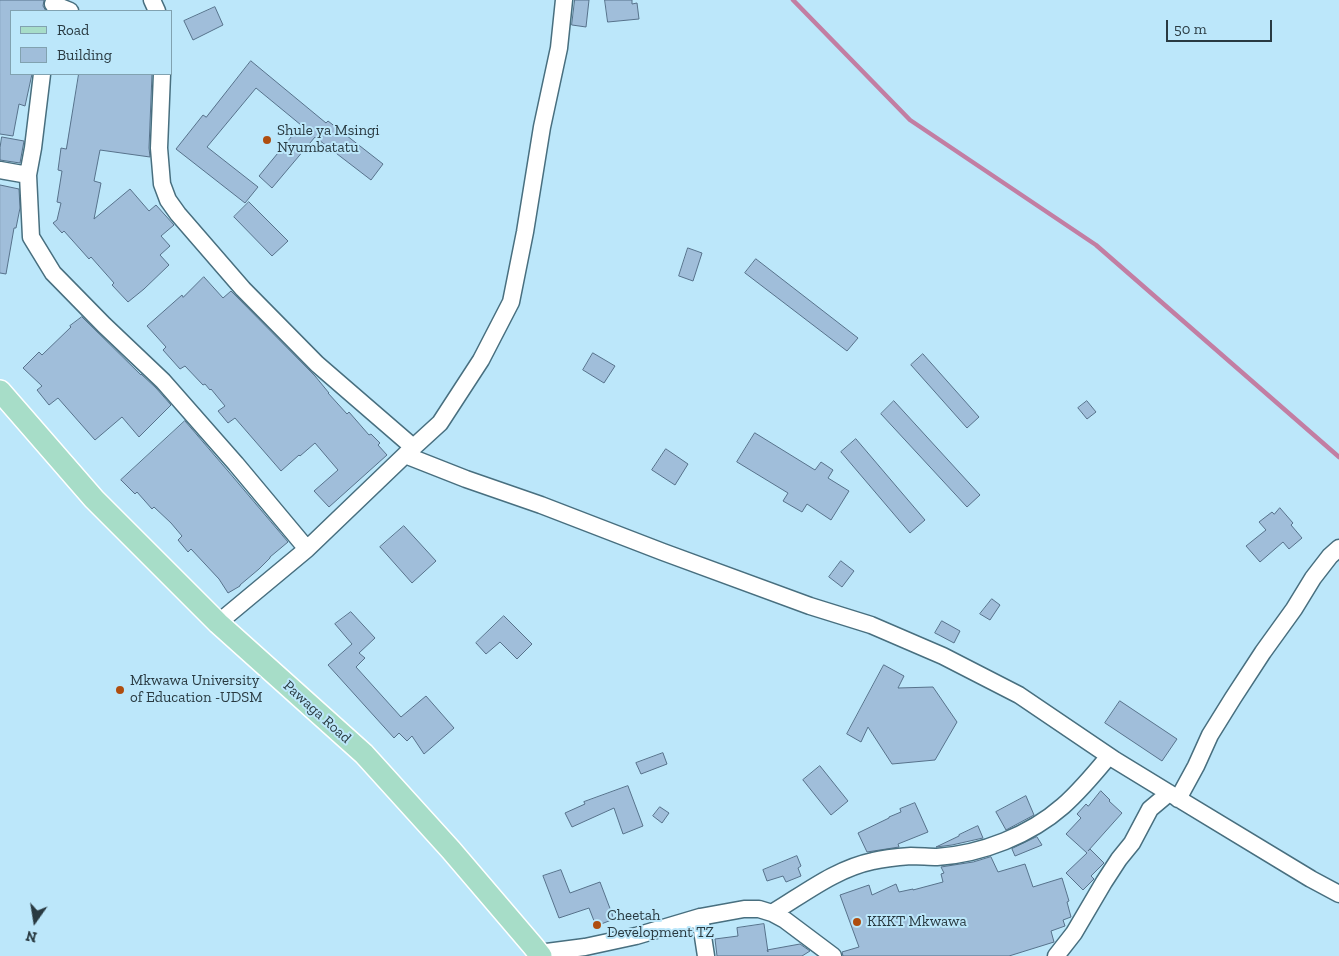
<!DOCTYPE html>
<html>
<head>
<meta charset="utf-8">
<style>
	body { margin:0 }
	#map { position:relative; width:1339px; height:956px; overflow:hidden; background:#bce7fa; font-family:"Zilla Slab",serif }
	canvas { display:block }
	.legend { position:absolute; left:10px; top:10px; width:162px; height:65px; box-sizing:border-box; background:#bce7fa; border:1px solid #81a2b0; margin:0; padding:6px 9px; list-style:none; font-size:15px; color:#293a41 }
	.legend li { display:flex; align-items:center; gap:10px; height:25px }
	.legend b { width:25px; border:1px solid #81a2b0 }
	.north { position:absolute; left:10px; top:896px; width:50px; height:50px; -webkit-text-stroke:4px #bce7fa; paint-order:stroke; rotate:193deg; font-size:14px; font-weight:700; line-height:20px; text-align:center; color:#293a41 }
	.north::after { content:''; display:block; margin:auto; width:18px; height:22px; background:#293a41; clip-path:polygon(50% 0,100% 100%,50% 72%,0 100%) }
	.scale { position:absolute; left:1166px; top:20px; width:106px; height:22px; box-sizing:border-box; border:2px solid #293a41; border-top:0; padding-left:6px; font-size:15px; line-height:18px; white-space:nowrap; color:#293a41; -webkit-text-stroke:4px #bce7fa; paint-order:stroke }
</style>
</head>
<body>
<div id="map">
<canvas width="1339" height="956"></canvas>
<ul class="legend">
<li><b style="height:6px;background:#a7ddc8"></b>Road</li>
<li><b style="height:14px;background:#a0beda"></b>Building</li>
</ul>
<div class="north">N</div>
<div class="scale">50 m</div>
</div>
<script>
const context = document.querySelector('canvas').getContext('2d');
context.lineJoin = 'round';
function trace(path, color, width, dash) { context.strokeStyle = color; context.lineWidth = width; context.lineCap = dash ? 'butt' : 'round'; context.setLineDash(dash || []); context.stroke(path); }
function fillPath(path, color) { context.fillStyle = color; context.fill(path, 'evenodd'); }
function drawText(font, color, halo, rows, align = 'center') {
  context.font = font + ' "Zilla Slab",serif'; context.lineWidth = 4; context.setLineDash([]); context.textBaseline = 'middle'; context.strokeStyle = halo; context.fillStyle = color; for (const [text, x, y, turn = 0] of rows) {
    context.save(); context.translate(x, y); context.rotate((+turn || 0) * Math.PI / 180); context.textAlign = isNaN(turn) ? turn : align; if (halo) context.strokeText(text, 0, 0); context.fillText(text, 0, 0); context.restore();
  }
}
const stream = new Path2D(`
	M 793,0 L 910,120 L 1096,245 L 1339,457`);
const building = new Path2D(`
	M 0,0 L 44,0 L 43,6 L 46,11 L 11,11 L 11,74 L 32,74 L 25,106 L 19,104 L 13,136 L 0,134 Z
	M 575,0 L 589,0 L 586,27 L 572,25 Z
	M 605,0 L 632,0 L 632,4 L 637,3 L 639,19 L 608,22 Z
	M 215,7 L 223,25 L 193,40 L 184,21 Z
	M 251,61 L 326,123 L 328,121 L 383,164 L 371,180 L 315,137 L 272,188 L 259,176 L 301,125 L 256,88 L 207,147 L 258,187 L 245,203 L 176,149 L 203,115 L 206,117 Z
	M 79,74 L 152,74 L 149,148 L 150,157 L 100,150 L 94,181 L 101,183 L 94,219 L 130,189 L 149,211 L 156,205 L 174,225 L 161,236 L 170,246 L 160,255 L 169,265 L 144,289 L 128,302 L 112,285 L 114,283 L 91,257 L 89,259 L 64,231 L 62,233 L 53,223 L 57,220 L 61,203 L 57,202 L 62,171 L 58,170 L 61,148 L 66,149 Z
	M 2,137 L 24,141 L 20,163 L 0,160 L 0,148 Z
	M 0,185 L 19,189 L 20,208 L 16,228 L 14,228 L 6,274 L 0,273 Z
	M 249,202 L 288,241 L 272,256 L 234,217 Z
	M 688,248 L 702,253 L 693,281 L 679,276 Z
	M 756,259 L 858,338 L 847,351 L 745,273 Z
	M 204,277 L 223,298 L 231,291 L 315,376 L 329,393 L 328,393 L 347,414 L 349,412 L 369,435 L 371,434 L 380,443 L 378,445 L 387,455 L 329,507 L 314,491 L 338,470 L 315,443 L 300,456 L 299,455 L 281,471 L 235,418 L 228,423 L 218,411 L 225,406 L 211,389 L 210,390 L 205,384 L 203,385 L 185,366 L 180,369 L 163,350 L 166,347 L 147,326 L 182,295 L 183,297 Z
	M 82,317 L 141,375 L 141,374 L 156,388 L 171,405 L 139,437 L 122,417 L 95,440 L 58,398 L 49,405 L 37,390 L 42,386 L 23,368 L 39,352 L 42,355 L 71,327 L 70,326 Z
	M 593,353 L 615,366 L 604,383 L 583,370 Z
	M 923,354 L 979,417 L 967,428 L 911,365 Z
	M 894,401 L 980,495 L 967,507 L 881,414 Z
	M 1087,401 L 1096,412 L 1087,419 L 1078,408 Z
	M 185,421 L 228,471 L 288,542 L 270,557 L 270,558 L 259,569 L 240,585 L 240,586 L 228,593 L 219,579 L 191,549 L 188,552 L 178,540 L 182,536 L 171,523 L 154,507 L 152,509 L 137,492 L 135,494 L 121,480 Z
	M 755,433 L 815,470 L 821,462 L 833,470 L 828,478 L 849,491 L 831,520 L 807,504 L 802,512 L 783,501 L 788,493 L 737,462 Z
	M 856,439 L 925,520 L 910,533 L 841,452 Z
	M 666,449 L 688,464 L 675,485 L 652,470 Z
	M 1280,508 L 1293,523 L 1291,525 L 1302,538 L 1289,549 L 1283,542 L 1260,562 L 1246,546 L 1266,530 L 1259,522 L 1272,512 L 1274,514 Z
	M 404,526 L 436,561 L 412,583 L 380,547 Z
	M 841,561 L 854,571 L 842,587 L 829,577 Z
	M 992,599 L 1000,605 L 990,620 L 980,614 Z
	M 351,612 L 375,638 L 359,653 L 365,658 L 356,667 L 401,717 L 426,696 L 454,728 L 424,754 L 412,736 L 407,741 L 399,733 L 394,738 L 328,665 L 352,644 L 335,624 Z
	M 504,616 L 532,644 L 517,659 L 500,642 L 486,654 L 476,643 Z
	M 942,621 L 960,631 L 954,643 L 935,633 Z
	M 884,665 L 904,676 L 898,688 L 933,687 L 957,722 L 935,760 L 892,764 L 868,727 L 861,742 L 847,734 Z
	M 1120,701 L 1177,739 L 1162,761 L 1105,723 Z
	M 663,753 L 667,764 L 641,774 L 636,763 Z
	M 820,766 L 848,801 L 831,815 L 803,780 Z
	M 628,786 L 643,826 L 623,834 L 614,808 L 572,827 L 565,813 L 585,804 L 584,802 Z
	M 1101,791 L 1110,800 L 1109,801 L 1122,813 L 1088,851 L 1090,849 L 1104,863 L 1091,876 L 1094,879 L 1083,890 L 1066,873 L 1087,853 L 1066,834 L 1081,818 L 1077,814 L 1086,804 L 1088,806 Z
	M 1026,796 L 1034,815 L 1006,830 L 996,812 Z
	M 915,803 L 928,832 L 898,844 L 899,847 L 867,852 L 858,833 L 889,818 L 889,817 L 901,812 L 900,809 Z
	M 660,807 L 669,813 L 662,823 L 653,816 Z
	M 978,826 L 983,838 L 952,845 L 936,847 L 959,836 L 959,835 Z
	M 1037,837 L 1042,845 L 1015,856 L 1012,849 Z
	M 797,856 L 801,866 L 798,868 L 801,876 L 786,882 L 783,876 L 767,881 L 763,870 Z
	M 991,857 L 998,872 L 1025,864 L 1033,887 L 1062,878 L 1069,901 L 1067,902 L 1071,917 L 1063,920 L 1065,926 L 1051,931 L 1054,942 L 1009,956 L 843,956 L 842,952 L 859,947 L 840,895 L 869,885 L 872,895 L 896,884 L 899,892 L 913,889 L 913,890 L 943,882 L 941,874 L 944,873 L 941,867 L 973,862 Z
	M 561,870 L 570,893 L 600,882 L 614,919 L 596,926 L 589,908 L 559,918 L 543,876 Z
	M 764,924 L 768,952 L 767,950 L 800,944 L 810,951 L 802,956 L 717,956 L 715,939 L 738,936 L 737,928 Z`);
const minor = new Path2D(`
	M 152,0 L 157,11
	M 53,4 L 70,11
	M 42,74 L 33,148 L 28,175 L 31,237 L 53,273 L 104,325 L 163,381 L 236,464 L 307,549
	M 162,74 L 159,148 L 162,184 L 168,200 L 178,214 L 243,289 L 317,364 L 413,447
	M 0,170 L 28,175
	M 405,455 L 466,479 L 541,505 L 663,552 L 810,606 L 871,625 L 943,656 L 1019,695 L 1115,760 L 1169,793 L 1311,879 L 1339,894
	M 218,623 L 307,549 L 405,455 L 440,423 L 481,360 L 511,302 L 525,232 L 542,127 L 559,48 L 564,0
	M 1178,799 L 1196,766 L 1210,735 L 1233,698 L 1263,652 L 1294,609 L 1313,578 L 1330,556 L 1339,548
	M 772,913 C 804,894 835,869 873,861 C 885,858 898,857 911,856 C 920,856 929,857 937,857 C 982,854 1030,835 1063,806 C 1080,791 1095,773 1109,756
	M 700,917 L 706,956
	M 539,953 L 585,947 L 636,936 L 700,917 L 744,909 L 759,909 L 772,913 L 785,920 L 833,956
	M 1056,956 L 1074,933 L 1104,882 L 1119,859 L 1132,843 L 1150,809 L 1169,793`);
const major = new Path2D(`
	M 0,391 L 94,499 L 218,623 L 364,754 L 451,850 L 533,946 L 541,956`);
const markers = [
	[267,140,5,"#af4d0f"],
	[120,690,5,"#af4d0f"],
	[857,922,5,"#af4d0f"],
	[597,925,5,"#af4d0f"]
];
const poiNames = [
	["Shule ya Msingi",277,131],
	["Nyumbatatu",277,148],
	["Mkwawa University",130,681],
	["of Education -UDSM",130,698],
	["Cheetah",607,916],
	["Development TZ",607,933],
	["KKKT Mkwawa",867,922]
];
const streetNames = [
	["Pawaga Road",317,712,42]
];
trace(stream, '#c27ea3', 4.5);
fillPath(building, '#a0beda');
trace(building, '#57728b', 1);
trace(minor, '#486f7f', 19);
trace(major, '#fff', 24);
trace(minor, '#fff', 16);
trace(major, '#a7ddc8', 21);
for (const [x, y, r, color] of markers) { const dot = new Path2D(); dot.arc(x, y, r, 0, 2 * Math.PI); context.fillStyle = color; context.fill(dot); trace(dot, '#bce7fa', 2); }
drawText('15px', '#293a41', '#bce7fa', poiNames, 'left');
drawText('15px', '#293a41', '#bce7fa', streetNames);
</script>
</body>
</html>
